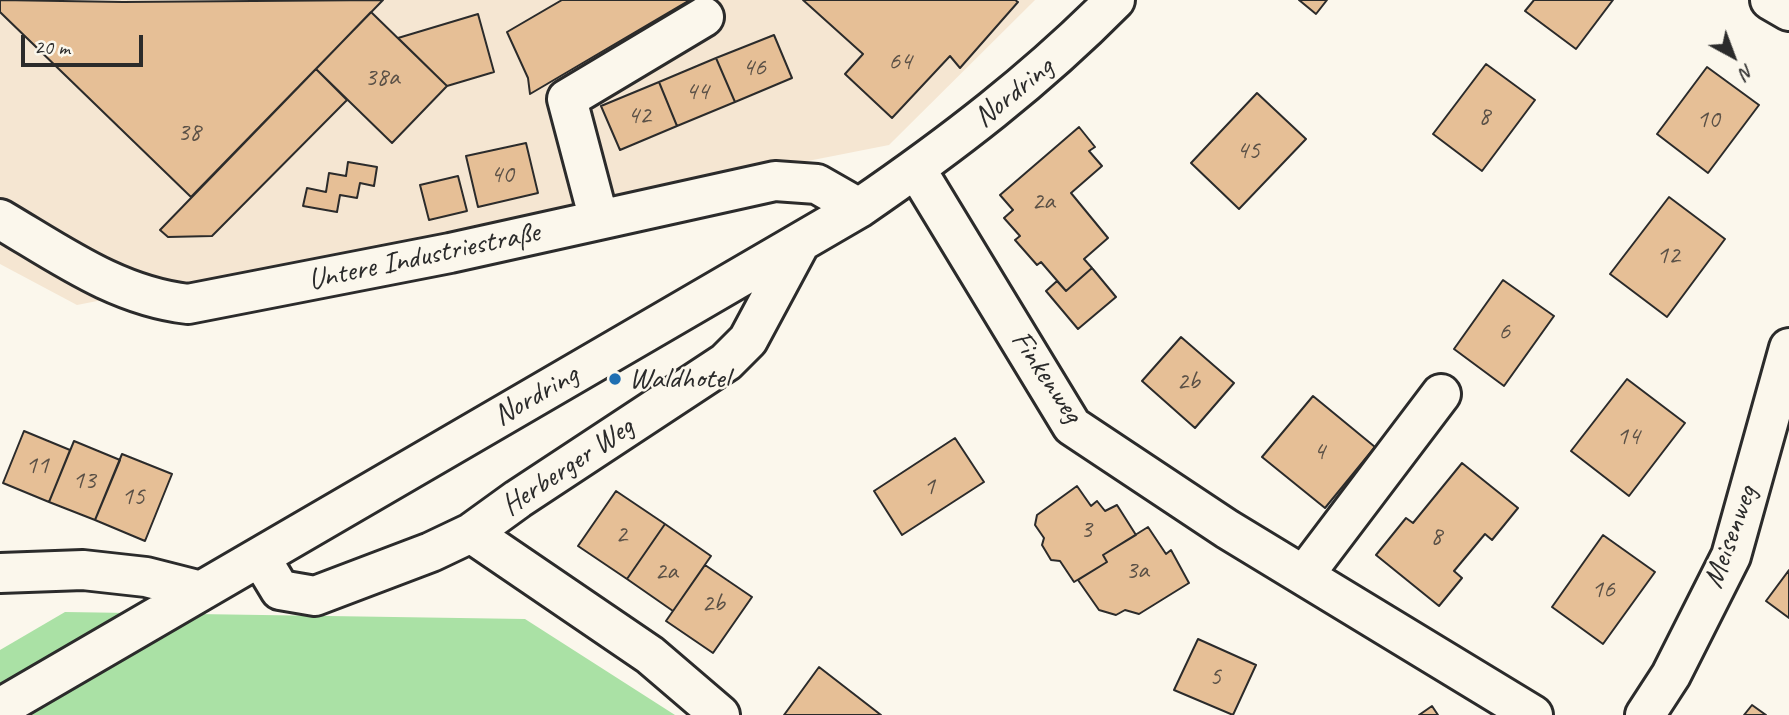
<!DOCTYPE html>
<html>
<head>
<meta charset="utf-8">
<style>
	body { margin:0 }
	#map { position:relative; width:1789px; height:715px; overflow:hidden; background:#fbf7ec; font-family:Caveat,sans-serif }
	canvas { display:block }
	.north { position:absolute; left:1698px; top:21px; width:70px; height:70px; -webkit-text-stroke:5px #fbf7ec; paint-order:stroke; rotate:139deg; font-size:19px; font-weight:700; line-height:28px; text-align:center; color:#2b2b2b }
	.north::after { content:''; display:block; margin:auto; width:24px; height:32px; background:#2b2b2b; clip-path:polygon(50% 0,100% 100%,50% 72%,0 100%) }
	.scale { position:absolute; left:21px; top:35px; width:122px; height:32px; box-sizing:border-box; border:4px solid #2b2b2b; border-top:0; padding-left:9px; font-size:21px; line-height:24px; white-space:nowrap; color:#2b2b2b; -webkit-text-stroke:5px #fbf7ec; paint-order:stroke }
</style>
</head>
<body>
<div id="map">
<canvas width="1789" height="715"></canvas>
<div class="north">N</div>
<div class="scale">20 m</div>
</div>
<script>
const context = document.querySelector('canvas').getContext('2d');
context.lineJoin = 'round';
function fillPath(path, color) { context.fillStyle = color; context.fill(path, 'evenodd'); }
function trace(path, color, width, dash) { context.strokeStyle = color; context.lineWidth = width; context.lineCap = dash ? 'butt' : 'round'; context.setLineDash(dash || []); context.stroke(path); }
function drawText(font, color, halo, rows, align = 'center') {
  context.font = font + ' Caveat,sans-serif'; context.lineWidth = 5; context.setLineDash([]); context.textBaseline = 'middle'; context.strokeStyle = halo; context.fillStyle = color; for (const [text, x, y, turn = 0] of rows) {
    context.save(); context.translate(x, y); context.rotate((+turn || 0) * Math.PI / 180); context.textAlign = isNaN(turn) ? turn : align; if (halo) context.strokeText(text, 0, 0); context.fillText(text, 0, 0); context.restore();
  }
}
const built = new Path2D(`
	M 0,0 L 1035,0 L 889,145 L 77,305 L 0,264 Z`);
const green = new Path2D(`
	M 65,612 L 525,619 L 675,715 L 0,715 L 0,650 Z`);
const building = new Path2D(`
	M 0,0 L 123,2 L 383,0 L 191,197 L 0,12 Z
	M 562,0 L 690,0 L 530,94 L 528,78 L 507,32 Z
	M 803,0 L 1015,0 L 1018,2 L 960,68 L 950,56 L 892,118 L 845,74 L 863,54 Z
	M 1299,0 L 1327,0 L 1316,14 Z
	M 1534,0 L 1613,0 L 1576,49 L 1525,11 Z
	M 371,12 L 447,86 L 392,143 L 316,69 Z
	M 478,14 L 494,72 L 447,86 L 398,38 Z
	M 774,35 L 792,78 L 735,102 L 716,58 Z
	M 716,58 L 735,102 L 677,126 L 659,82 Z
	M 1486,64 L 1535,100 L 1482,171 L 1433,134 Z
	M 1707,67 L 1759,105 L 1708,173 L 1657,134 Z
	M 316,69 L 347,100 L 212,236 L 168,237 L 160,230 Z
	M 659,82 L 677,126 L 620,150 L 601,106 Z
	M 1257,93 L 1306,139 L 1239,209 L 1191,163 Z
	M 1079,127 L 1095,147 L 1089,151 L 1102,166 L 1071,193 L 1108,238 L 1084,259 L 1092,268 L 1066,291 L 1041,262 L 1037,265 L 1015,240 L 1020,236 L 1004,218 L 1013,210 L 1000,195 Z
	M 526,143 L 538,193 L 478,207 L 466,156 Z
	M 348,162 L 377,167 L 374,186 L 360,183 L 357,198 L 340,195 L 337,212 L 303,206 L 307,188 L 326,192 L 329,173 L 346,176 Z
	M 458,176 L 467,211 L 429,220 L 420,185 Z
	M 1669,197 L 1725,239 L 1667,317 L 1610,274 Z
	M 1092,268 L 1116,297 L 1078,329 L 1046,291 L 1057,281 L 1066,291 Z
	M 1503,280 L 1554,316 L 1504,386 L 1454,349 Z
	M 1181,337 L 1234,383 L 1195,428 L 1142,381 Z
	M 1627,379 L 1685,423 L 1629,496 L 1571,451 Z
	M 1313,396 L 1375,447 L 1325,508 L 1262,457 Z
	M 24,431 L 70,450 L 49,502 L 3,483 Z
	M 955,438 L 984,482 L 902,535 L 874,491 Z
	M 74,441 L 120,460 L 95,520 L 49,502 Z
	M 122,454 L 172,474 L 145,541 L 95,520 Z
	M 1462,463 L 1518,508 L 1492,540 L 1485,534 L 1454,571 L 1462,578 L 1439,606 L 1376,555 L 1406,518 L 1413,523 Z
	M 1077,486 L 1091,506 L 1097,501 L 1105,511 L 1117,505 L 1136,535 L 1103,555 L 1107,562 L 1074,582 L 1060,561 L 1051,560 L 1042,545 L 1044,538 L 1035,525 L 1037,515 Z
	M 616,491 L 665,524 L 627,579 L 578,546 Z
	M 665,524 L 711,556 L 673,611 L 627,579 Z
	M 1148,527 L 1166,554 L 1171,550 L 1189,583 L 1139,614 L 1125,610 L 1116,615 L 1099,610 L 1078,580 L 1107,562 L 1103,555 Z
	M 1603,535 L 1655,572 L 1603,644 L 1552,607 Z
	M 705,565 L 752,597 L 713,653 L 666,621 Z
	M 1789,570 L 1789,618 L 1766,601 Z
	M 1198,639 L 1256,665 L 1233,715 L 1174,690 Z
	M 819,667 L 881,715 L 784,715 Z
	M 1752,705 L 1766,715 L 1744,715 Z
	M 1432,706 L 1438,715 L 1419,715 Z`);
const minor = new Path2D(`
	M 1770,0 L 1789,11
	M 916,169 L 1072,426 L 1227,529 L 1533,715
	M 0,219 C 61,255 117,296 188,304 L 450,253 L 775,181 L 817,184 L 859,208
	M 599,220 L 567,99 L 704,17
	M 471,533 L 650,655 L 720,715
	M 260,557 L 280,590 L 315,596 L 431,552 L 471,533 L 518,499 L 726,362 L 748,340 L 799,245
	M 0,573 L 83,570 L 146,577 L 201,591
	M 1304,575 L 1441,394
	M 0,708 L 859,208 C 951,145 1037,79 1115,0
	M 1645,715 L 1671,675 L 1731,556 L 1789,348`);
const markers = [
	[615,379,7,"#1f6fb2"]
];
const numberNames = [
	["64",900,62],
	["46",754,68],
	["38a",382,78],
	["44",697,92],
	["42",639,116],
	["8",1484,117],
	["10",1708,120],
	["38",189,133],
	["45",1248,151],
	["40",502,175],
	["2a",1043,202],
	["12",1668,256],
	["6",1504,332],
	["2b",1188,382],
	["14",1628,437],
	["4",1319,452],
	["11",37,466],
	["13",84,481],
	["1",929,487],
	["15",133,497],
	["3",1086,530],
	["2",621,535],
	["8",1436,537],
	["3a",1137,571],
	["2a",666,572],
	["16",1603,590],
	["2b",713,604],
	["5",1215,677]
];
const streetNames = [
	["Nordring",1014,93,-39],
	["Untere Industriestraße",424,257,-12],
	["Finkenweg",1046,377,56],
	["Nordring",536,396,-30],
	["Herberger Weg",568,467,-34],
	["Meisenweg",1731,537,-70]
];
const poiNames = [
	["Waldhotel",629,379]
];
fillPath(built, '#f5e6d2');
fillPath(green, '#aae1a5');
fillPath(building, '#e6bf96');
trace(building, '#2b2b2b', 2);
trace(minor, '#2b2b2b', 44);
trace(minor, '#fbf7ec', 38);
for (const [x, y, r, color] of markers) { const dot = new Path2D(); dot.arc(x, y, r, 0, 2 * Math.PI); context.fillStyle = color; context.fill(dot); trace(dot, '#fbf7ec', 2.5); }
drawText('26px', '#5a5046', null, numberNames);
drawText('30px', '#2b2b2b', '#fbf7ec', streetNames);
drawText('30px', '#2b2b2b', '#fbf7ec', poiNames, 'left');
</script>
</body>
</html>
